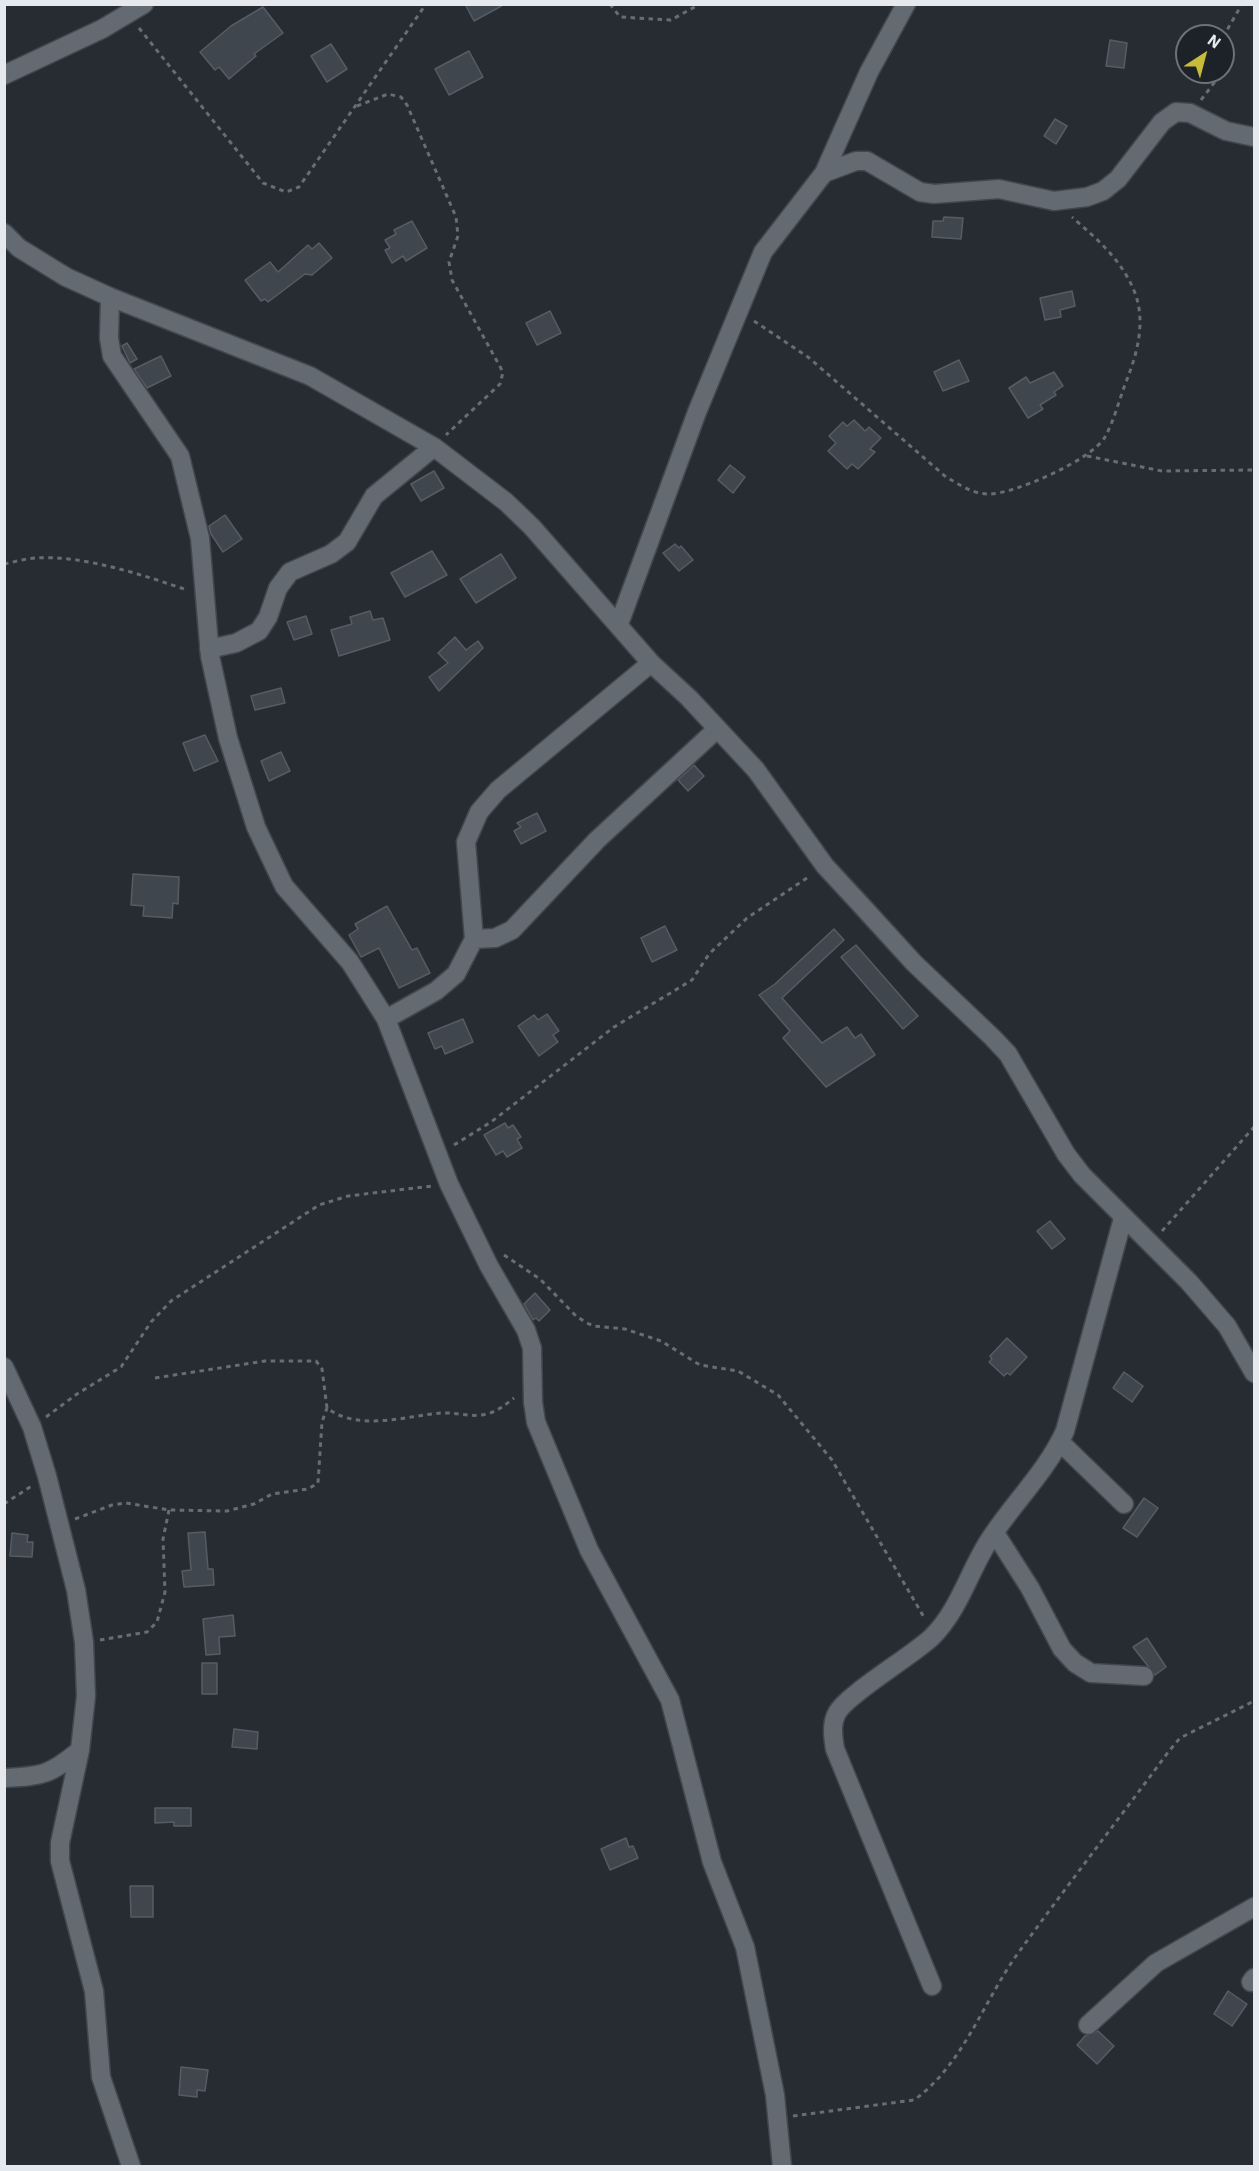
<!DOCTYPE html>
<html>
<head>
<meta charset="utf-8">
<style>
	body { margin:0 }
	#map { position:relative; width:1259px; height:2171px; overflow:hidden; background:#272c33; font-family:"IBM Plex Sans",sans-serif }
	canvas { display:block }
	.frame { position:absolute; inset:0; border:6px solid #e5e9ee; pointer-events:none }
	.north { position:absolute; left:1175px; top:24px; width:60px; height:60px; box-sizing:border-box; background:#1d2229; border:2px solid #6d7278; border-radius:50%; rotate:36deg; font-size:16px; font-weight:700; line-height:24px; text-align:center; color:#e5e9ee }
	.north::after { content:''; display:block; margin:auto; width:21px; height:27px; background:#c7bb3c; clip-path:polygon(50% 0,100% 100%,50% 72%,0 100%) }
</style>
</head>
<body>
<div id="map">
<canvas width="1259" height="2171"></canvas>
<div class="frame"></div>
<div class="north">N</div>
</div>
<script>
const context = document.querySelector('canvas').getContext('2d');
context.lineJoin = 'round';
function fillPath(path, color) { context.fillStyle = color; context.fill(path, 'evenodd'); }
function trace(path, color, width, dash) { context.strokeStyle = color; context.lineWidth = width; context.lineCap = dash ? 'butt' : 'round'; context.setLineDash(dash || []); context.stroke(path); }
const building = new Path2D(`
	M 465,4 L 505,4 L 474,21 Z
	M 263,7 L 283,33 L 254,54 L 256,56 L 229,79 L 219,67 L 215,70 L 200,52 L 231,26 Z
	M 1110,40 L 1127,43 L 1124,68 L 1106,66 Z
	M 331,44 L 347,69 L 327,82 L 311,56 Z
	M 469,51 L 483,77 L 449,95 L 435,69 Z
	M 1055,119 L 1067,126 L 1056,144 L 1044,136 Z
	M 944,217 L 963,218 L 961,239 L 932,237 L 933,221 L 943,221 Z
	M 412,221 L 427,248 L 406,261 L 403,256 L 392,263 L 385,250 L 390,248 L 385,240 L 396,234 L 394,230 Z
	M 319,243 L 332,258 L 312,275 L 305,274 L 268,302 L 265,299 L 261,301 L 245,280 L 270,262 L 278,272 L 308,245 L 312,249 Z
	M 1072,291 L 1075,306 L 1060,310 L 1061,317 L 1045,320 L 1040,298 Z
	M 550,311 L 561,333 L 537,345 L 526,323 Z
	M 127,343 L 137,359 L 130,363 L 122,346 Z
	M 161,356 L 171,376 L 147,388 L 134,369 Z
	M 959,360 L 969,381 L 943,391 L 934,372 Z
	M 1054,372 L 1063,386 L 1054,392 L 1056,395 L 1040,405 L 1043,409 L 1028,418 L 1009,388 L 1026,377 L 1030,383 Z
	M 854,420 L 865,431 L 869,427 L 881,438 L 870,449 L 875,452 L 858,469 L 852,464 L 847,469 L 828,451 L 836,443 L 829,436 L 843,422 L 847,426 Z
	M 730,465 L 745,477 L 733,493 L 718,480 Z
	M 434,471 L 444,488 L 421,501 L 411,484 Z
	M 225,515 L 242,539 L 223,552 L 211,534 L 209,526 Z
	M 675,544 L 679,548 L 681,546 L 693,560 L 679,571 L 663,553 Z
	M 432,551 L 447,575 L 405,597 L 391,573 Z
	M 501,554 L 516,578 L 476,603 L 460,579 Z
	M 370,611 L 373,620 L 383,618 L 390,640 L 339,656 L 331,630 L 352,624 L 350,617 Z
	M 306,616 L 312,634 L 294,640 L 287,622 Z
	M 455,637 L 466,650 L 478,641 L 483,648 L 439,691 L 429,677 L 448,663 L 438,653 Z
	M 281,688 L 285,703 L 255,710 L 251,696 Z
	M 205,735 L 218,761 L 194,771 L 183,743 Z
	M 281,752 L 290,771 L 269,781 L 261,761 Z
	M 694,765 L 704,776 L 688,791 L 678,780 Z
	M 537,813 L 546,831 L 521,844 L 514,831 L 521,827 L 517,823 Z
	M 133,874 L 179,877 L 178,904 L 173,903 L 172,918 L 143,916 L 144,906 L 131,905 Z
	M 387,906 L 412,950 L 417,948 L 430,973 L 399,988 L 379,948 L 361,957 L 349,935 L 358,929 L 355,924 Z
	M 665,926 L 677,950 L 652,962 L 641,938 Z
	M 834,929 L 844,940 L 782,998 L 822,1043 L 847,1027 L 855,1038 L 861,1034 L 875,1055 L 826,1087 L 783,1038 L 790,1031 L 759,995 L 775,984 Z
	M 856,945 L 918,1016 L 903,1029 L 841,957 Z
	M 547,1014 L 559,1031 L 553,1035 L 558,1042 L 539,1056 L 518,1026 L 534,1015 L 538,1020 Z
	M 463,1019 L 473,1042 L 445,1054 L 442,1046 L 435,1049 L 428,1033 Z
	M 505,1123 L 508,1128 L 513,1125 L 521,1137 L 517,1139 L 522,1148 L 507,1157 L 503,1151 L 496,1155 L 484,1135 Z
	M 1050,1221 L 1065,1239 L 1052,1249 L 1037,1231 Z
	M 535,1293 L 550,1310 L 539,1321 L 536,1318 L 533,1320 L 524,1304 Z
	M 1007,1338 L 1027,1357 L 1010,1375 L 1007,1373 L 1004,1376 L 989,1362 L 992,1359 L 990,1356 Z
	M 1124,1372 L 1143,1386 L 1132,1402 L 1113,1388 Z
	M 1144,1498 L 1158,1508 L 1137,1537 L 1123,1528 Z
	M 205,1532 L 208,1569 L 213,1569 L 214,1585 L 184,1587 L 182,1571 L 191,1570 L 188,1533 Z
	M 12,1533 L 28,1535 L 27,1542 L 33,1542 L 32,1557 L 10,1556 Z
	M 233,1615 L 235,1636 L 219,1637 L 220,1654 L 206,1655 L 203,1619 Z
	M 1147,1638 L 1166,1667 L 1155,1675 L 1133,1647 Z
	M 202,1663 L 217,1663 L 217,1694 L 202,1694 Z
	M 234,1729 L 258,1732 L 257,1749 L 232,1747 Z
	M 155,1808 L 191,1808 L 191,1826 L 174,1826 L 174,1822 L 155,1823 Z
	M 626,1838 L 629,1847 L 633,1846 L 638,1858 L 610,1870 L 601,1849 Z
	M 130,1886 L 153,1886 L 153,1917 L 131,1917 Z
	M 1228,1991 L 1247,2004 L 1232,2026 L 1214,2014 Z
	M 1098,2031 L 1114,2046 L 1097,2064 L 1077,2045 L 1085,2036 Z
	M 181,2067 L 208,2070 L 205,2091 L 197,2090 L 197,2097 L 179,2095 Z`);
const path = new Path2D(`
	M 610,4 L 620,17 L 671,20 L 700,4
	M 139,28 L 263,183 L 286,192 L 299,187 L 426,4
	M 1223,37 L 1242,4
	M 1201,100 L 1214,83 L 1218,72
	M 357,106 L 388,94 L 401,97 L 407,105 L 456,217 L 458,236 L 449,262 L 452,280 L 503,372 L 500,384 L 446,435
	M 754,321 L 808,357 L 946,477 C 959,484 972,494 988,494 C 1012,495 1092,460 1105,437 C 1114,421 1119,400 1126,382 C 1137,354 1146,323 1135,293 C 1122,260 1098,240 1072,217
	M 1087,456 L 1162,471 L 1254,470
	M 4,564 C 15,562 26,558 37,558 C 83,555 143,575 187,590
	M 454,1145 L 491,1122 L 614,1027 L 692,980 L 709,954 L 747,918 L 810,876
	M 1162,1231 L 1254,1127
	M 504,1255 L 540,1279 L 576,1316 L 587,1323 L 594,1326 L 625,1329 L 661,1341 L 700,1365 L 738,1371 L 778,1395 L 832,1460 L 925,1619
	M 155,1378 L 265,1361 L 316,1361 L 322,1369 L 327,1408 C 359,1432 405,1416 441,1413 C 456,1412 471,1418 487,1414 C 498,1411 505,1405 514,1398
	M 46,1417 L 77,1394 L 121,1367 L 151,1322 L 171,1301 L 319,1205 L 348,1196 L 432,1186
	M 4,1504 L 33,1485
	M 75,1519 L 112,1505 L 126,1503 L 169,1510 L 227,1511 L 254,1504 L 272,1494 L 308,1489 L 318,1483 L 322,1422 L 327,1408
	M 100,1640 L 147,1632 L 157,1622 L 165,1592 L 163,1539 L 169,1510
	M 793,2116 L 914,2100 C 962,2066 983,2003 1016,1956 C 1066,1887 1118,1820 1169,1751 L 1180,1738 L 1254,1701`);
const street = new Path2D(`
	M 4,75 L 102,29 L 144,4
	M 824,173 L 856,161 L 867,161 L 920,192 L 934,194 L 999,189 L 1054,201 L 1087,197 L 1103,191 L 1118,179 L 1162,122 L 1176,112 L 1190,113 L 1226,131 L 1254,137
	M 4,233 L 19,248 L 66,277 L 110,297 L 310,376 L 434,447 L 506,502 L 532,527 L 651,663 L 689,698 L 756,770 L 825,866 L 862,906 L 914,963 L 993,1038 L 1008,1054 L 1066,1154 L 1082,1175 L 1189,1282 L 1227,1326 L 1254,1373
	M 110,297 L 109,338 L 112,356 L 180,456 L 200,538 L 210,656 L 228,738 L 256,827 L 284,886 L 350,962 L 386,1019 L 449,1184 L 489,1266 L 526,1330 L 532,1348 L 533,1402 L 536,1422 L 589,1550 L 670,1700 L 712,1862 L 745,1947 L 775,2095 L 782,2166
	M 619,624 L 697,412 L 763,252 L 824,173 L 869,72 L 906,4
	M 209,649 L 236,643 L 259,631 L 268,617 L 278,588 L 290,572 L 331,554 L 347,542 L 374,496 L 434,447
	M 474,939 L 466,842 L 479,812 L 498,790 L 651,663
	M 386,1019 L 436,991 L 456,974 L 474,939 L 495,938 L 512,930 L 597,840 L 717,729
	M 4,1367 L 32,1427 L 47,1476 L 76,1590 L 84,1642 L 86,1696 L 80,1750 L 60,1843 L 60,1861 L 94,1991 L 101,2077 L 131,2166
	M 1060,1442 L 1124,1504
	M 995,1533 L 1030,1588 L 1062,1649 L 1075,1663 L 1091,1673 L 1144,1676
	M 4,1778 C 43,1776 50,1775 80,1750
	M 1251,1982 L 1254,1978
	M 932,1986 L 835,1749 C 833,1737 831,1724 837,1713 C 846,1695 912,1656 932,1637 C 960,1609 969,1571 990,1539 C 1014,1502 1047,1471 1065,1431 L 1123,1218
	M 1088,2025 L 1156,1963 L 1254,1907`);
fillPath(building, '#40464e');
trace(building, '#565c64', 1.5);
trace(street, '#42474e', 21);
trace(path, '#696d73', 3, [4.5, 4.5]);
trace(street, '#646a72', 18);
</script>
</body>
</html>
